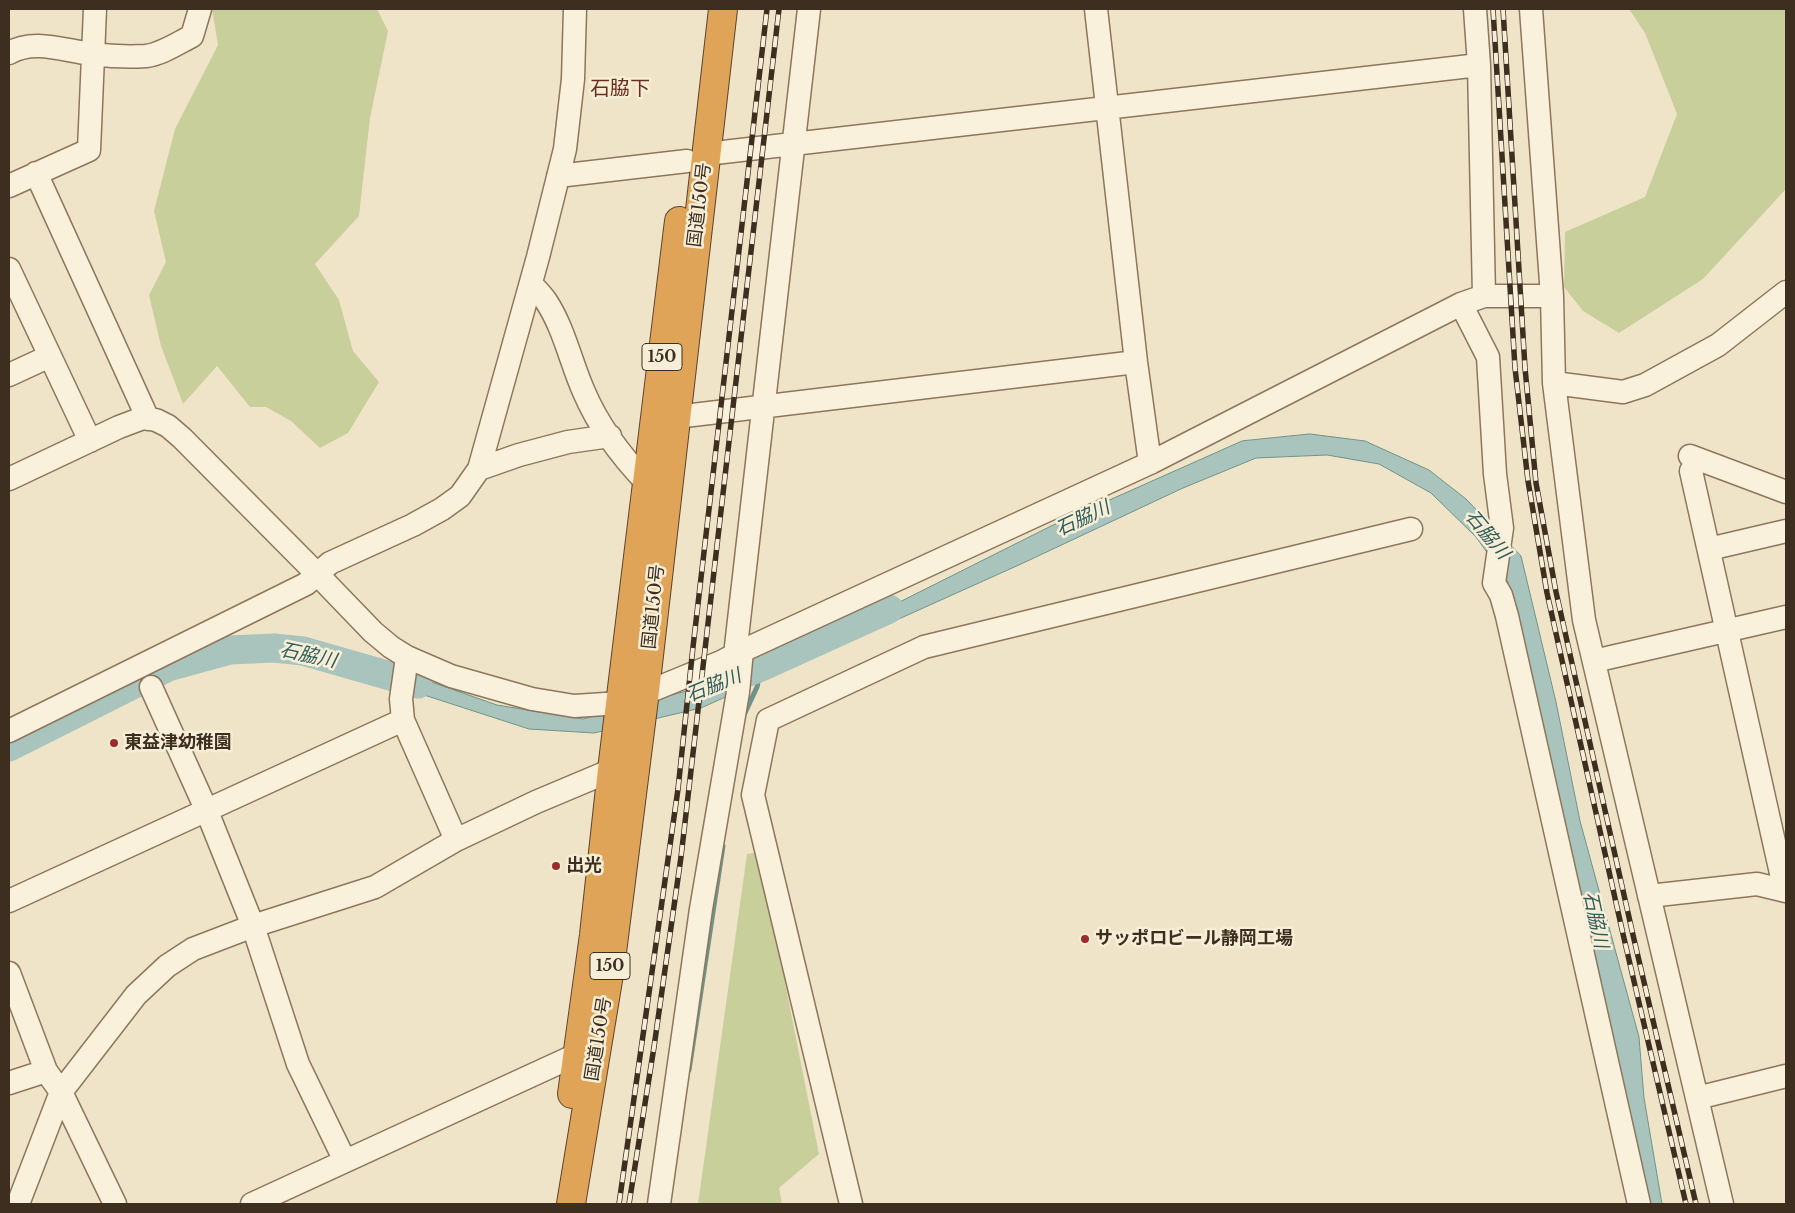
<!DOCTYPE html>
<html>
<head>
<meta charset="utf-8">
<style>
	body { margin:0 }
	#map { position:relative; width:1795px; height:1213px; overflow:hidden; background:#f0e4c8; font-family:"Libre Baskerville",serif }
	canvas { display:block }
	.frame { position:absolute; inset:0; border:10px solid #3d2e20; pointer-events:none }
</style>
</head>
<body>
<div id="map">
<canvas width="1795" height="1213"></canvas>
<div class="frame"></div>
</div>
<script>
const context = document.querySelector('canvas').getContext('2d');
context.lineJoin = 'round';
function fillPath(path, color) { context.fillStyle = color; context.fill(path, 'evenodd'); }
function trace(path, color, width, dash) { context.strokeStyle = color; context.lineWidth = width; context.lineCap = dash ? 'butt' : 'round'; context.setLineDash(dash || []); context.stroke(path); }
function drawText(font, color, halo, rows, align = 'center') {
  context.font = font + ' "Libre Baskerville","Noto Sans JP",serif'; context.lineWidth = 5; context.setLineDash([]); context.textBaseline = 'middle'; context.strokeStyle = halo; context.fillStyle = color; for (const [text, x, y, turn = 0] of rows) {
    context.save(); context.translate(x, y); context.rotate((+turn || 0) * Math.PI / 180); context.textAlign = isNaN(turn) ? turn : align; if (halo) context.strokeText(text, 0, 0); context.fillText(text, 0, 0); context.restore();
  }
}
const green = new Path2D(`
	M 212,9 L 377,9 L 388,31 L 370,118 L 359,216 L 315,264 L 339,300 L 353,351 L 379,382 L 348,433 L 320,448 L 291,421 L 266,407 L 250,407 L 217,366 L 183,404 L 161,346 L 149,295 L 166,262 L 154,211 L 175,129 L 218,45 Z
	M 1629,9 L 1786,9 L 1786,189 L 1703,279 L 1619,333 L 1583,311 L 1564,287 L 1565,232 L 1645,197 L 1677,114 L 1645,33 Z
	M 759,852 L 819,1154 L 779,1188 L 782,1204 L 698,1204 L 747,854 Z`);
const water = new Path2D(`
	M 1310,434 L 1365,441 L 1429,470 L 1466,499 L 1521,556 L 1556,702 L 1580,821 L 1639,1037 L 1644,1098 L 1662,1204 L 1645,1204 L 1591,952 L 1508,582 L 1476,537 L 1431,493 L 1379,464 L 1327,455 L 1256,458 L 1183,488 L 1021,564 L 701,708 L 594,733 L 529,729 L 384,682 L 376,665 L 383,665 L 497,705 L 583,719 L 764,670 L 1051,526 L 1242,441 Z`);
const stream = new Path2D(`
	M 744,715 L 757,687 L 761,667
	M 689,1070 L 723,846`);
const river = new Path2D(`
	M 715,685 L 761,667 L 889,609
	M 9,747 L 168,667 L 230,650 L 274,648 L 303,651 L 418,684`);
const minor = new Path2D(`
	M 1096,9 L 1136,362 L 1150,463
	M 1475,9 L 1479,65 L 1484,296
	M 1531,9 L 1552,296 L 1554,383 L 1584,620 L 1722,1204
	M 9,53 C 34,38 65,51 92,54 C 108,56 130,57 146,56 C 162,54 178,43 192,36 L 200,9
	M 706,154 L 1479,65
	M 36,173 L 148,419
	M 558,176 L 687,161
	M 9,186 L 89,150 L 95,9
	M 9,269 L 90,441
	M 531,284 C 536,289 542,295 546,301 C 564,328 571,363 584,392 C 598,425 622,457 647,483
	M 1461,304 L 1488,357 L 1495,474 L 1502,528 L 1494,583 L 1501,595 L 1507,616 L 1639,1204
	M 9,375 L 50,356
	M 1554,383 L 1623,392 L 1645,385 L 1718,345 L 1786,292
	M 676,417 L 1136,362
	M 1690,456 L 1786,492
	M 479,469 L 519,455 L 568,442 L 610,436
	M 1691,471 L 1785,891
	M 9,479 L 119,427 L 143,418 L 156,420 L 168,426 L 182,438 L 318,575 L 373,632 L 391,647 L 407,657 L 451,676 L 532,699 L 574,706 L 621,703 L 721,662 L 742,651 L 1150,463 L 1461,304 L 1484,296 L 1552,296
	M 1709,549 L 1786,531
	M 735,655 L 809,9
	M 407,657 L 401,699 L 403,720 L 456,840
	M 1594,661 L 1786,617
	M 151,687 L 206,809 L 253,926 L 298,1064 L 345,1161
	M 9,731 L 306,584 L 330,563 L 413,525 L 442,509 L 460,496 L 479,469 L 538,257 L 565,149 L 573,79 L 575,9
	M 1649,896 L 1757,884 L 1786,891
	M 9,901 L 403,720
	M 9,973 L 46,1071 L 61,1092 L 115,1204
	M 9,1083 L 46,1071
	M 1697,1098 L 1786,1076
	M 18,1204 L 61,1092 L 136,995 L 167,966 L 193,949 L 253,926 L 375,887 L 456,840 L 536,802 L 612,770
	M 252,1204 L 576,1055
	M 659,1204 L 701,909 L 738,692 L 742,651
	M 851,1204 L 753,795 L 768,720 L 924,647 L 1411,529`);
const highway = new Path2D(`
	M 572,1094 L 594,935 L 612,770 L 679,221
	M 571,1204 L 610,968 L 644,699 L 723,9`);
const rail = new Path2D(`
	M 1493,9 L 1515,368 L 1528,481 L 1547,593 L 1623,934 L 1686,1204
	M 1503,9 L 1525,368 L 1536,483 L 1556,592 L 1633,935 L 1696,1204
	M 619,1204 L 678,789 L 693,647 L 767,9
	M 629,1204 L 654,1047 L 681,857 L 779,9`);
const markers = [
	[114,743,5,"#9e2a2b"],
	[556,866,5,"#9e2a2b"],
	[1085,939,5,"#9e2a2b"]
];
const shields = [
	[662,357,40],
	[610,966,40]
];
const shieldNames = [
	["150",662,357],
	["150",610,966]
];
const streetNames = [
	["国道150号",700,205,-83],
	["国道150号",654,607,-84],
	["国道150号",599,1039,-81]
];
const poiNames = [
	["東益津幼稚園",124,743],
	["出光",566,866],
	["サッポロビール静岡工場",1095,939]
];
const waterNames = [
	["石脇川",1083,519,-25],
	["石脇川",1487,535,50],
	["石脇川",308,656,12],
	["石脇川",714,686,-22],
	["石脇川",1595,920,78]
];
const quarterNames = [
	["石脇下",620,89]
];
fillPath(green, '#c9cf9b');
fillPath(water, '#a9c4bc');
trace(water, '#6f938a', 1);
trace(stream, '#6f938a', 5);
trace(river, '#a9c4bc', 29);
trace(minor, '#8d765c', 25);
trace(highway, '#5b4430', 30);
trace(minor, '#faf1dc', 22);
trace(highway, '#e0a458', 28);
trace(rail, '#3d2e20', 5.5);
trace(rail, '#f7eed8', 4, [11]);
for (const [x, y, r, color] of markers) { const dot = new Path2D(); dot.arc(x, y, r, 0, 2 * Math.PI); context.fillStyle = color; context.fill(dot); trace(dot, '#f7eed8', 2); }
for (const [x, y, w] of shields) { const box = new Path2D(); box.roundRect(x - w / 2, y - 13.5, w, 27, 4); context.fillStyle = '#f7eed8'; context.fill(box); trace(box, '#3d2e20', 1); }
drawText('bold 16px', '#3d2e20', null, shieldNames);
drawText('18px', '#3d2e20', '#f7eed8', streetNames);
drawText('bold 18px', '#3d2e20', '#f7eed8', poiNames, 'left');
drawText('italic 19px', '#2f5d5a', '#f7eed8', waterNames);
drawText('20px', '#6b2e1e', '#f7eed8', quarterNames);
</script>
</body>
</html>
